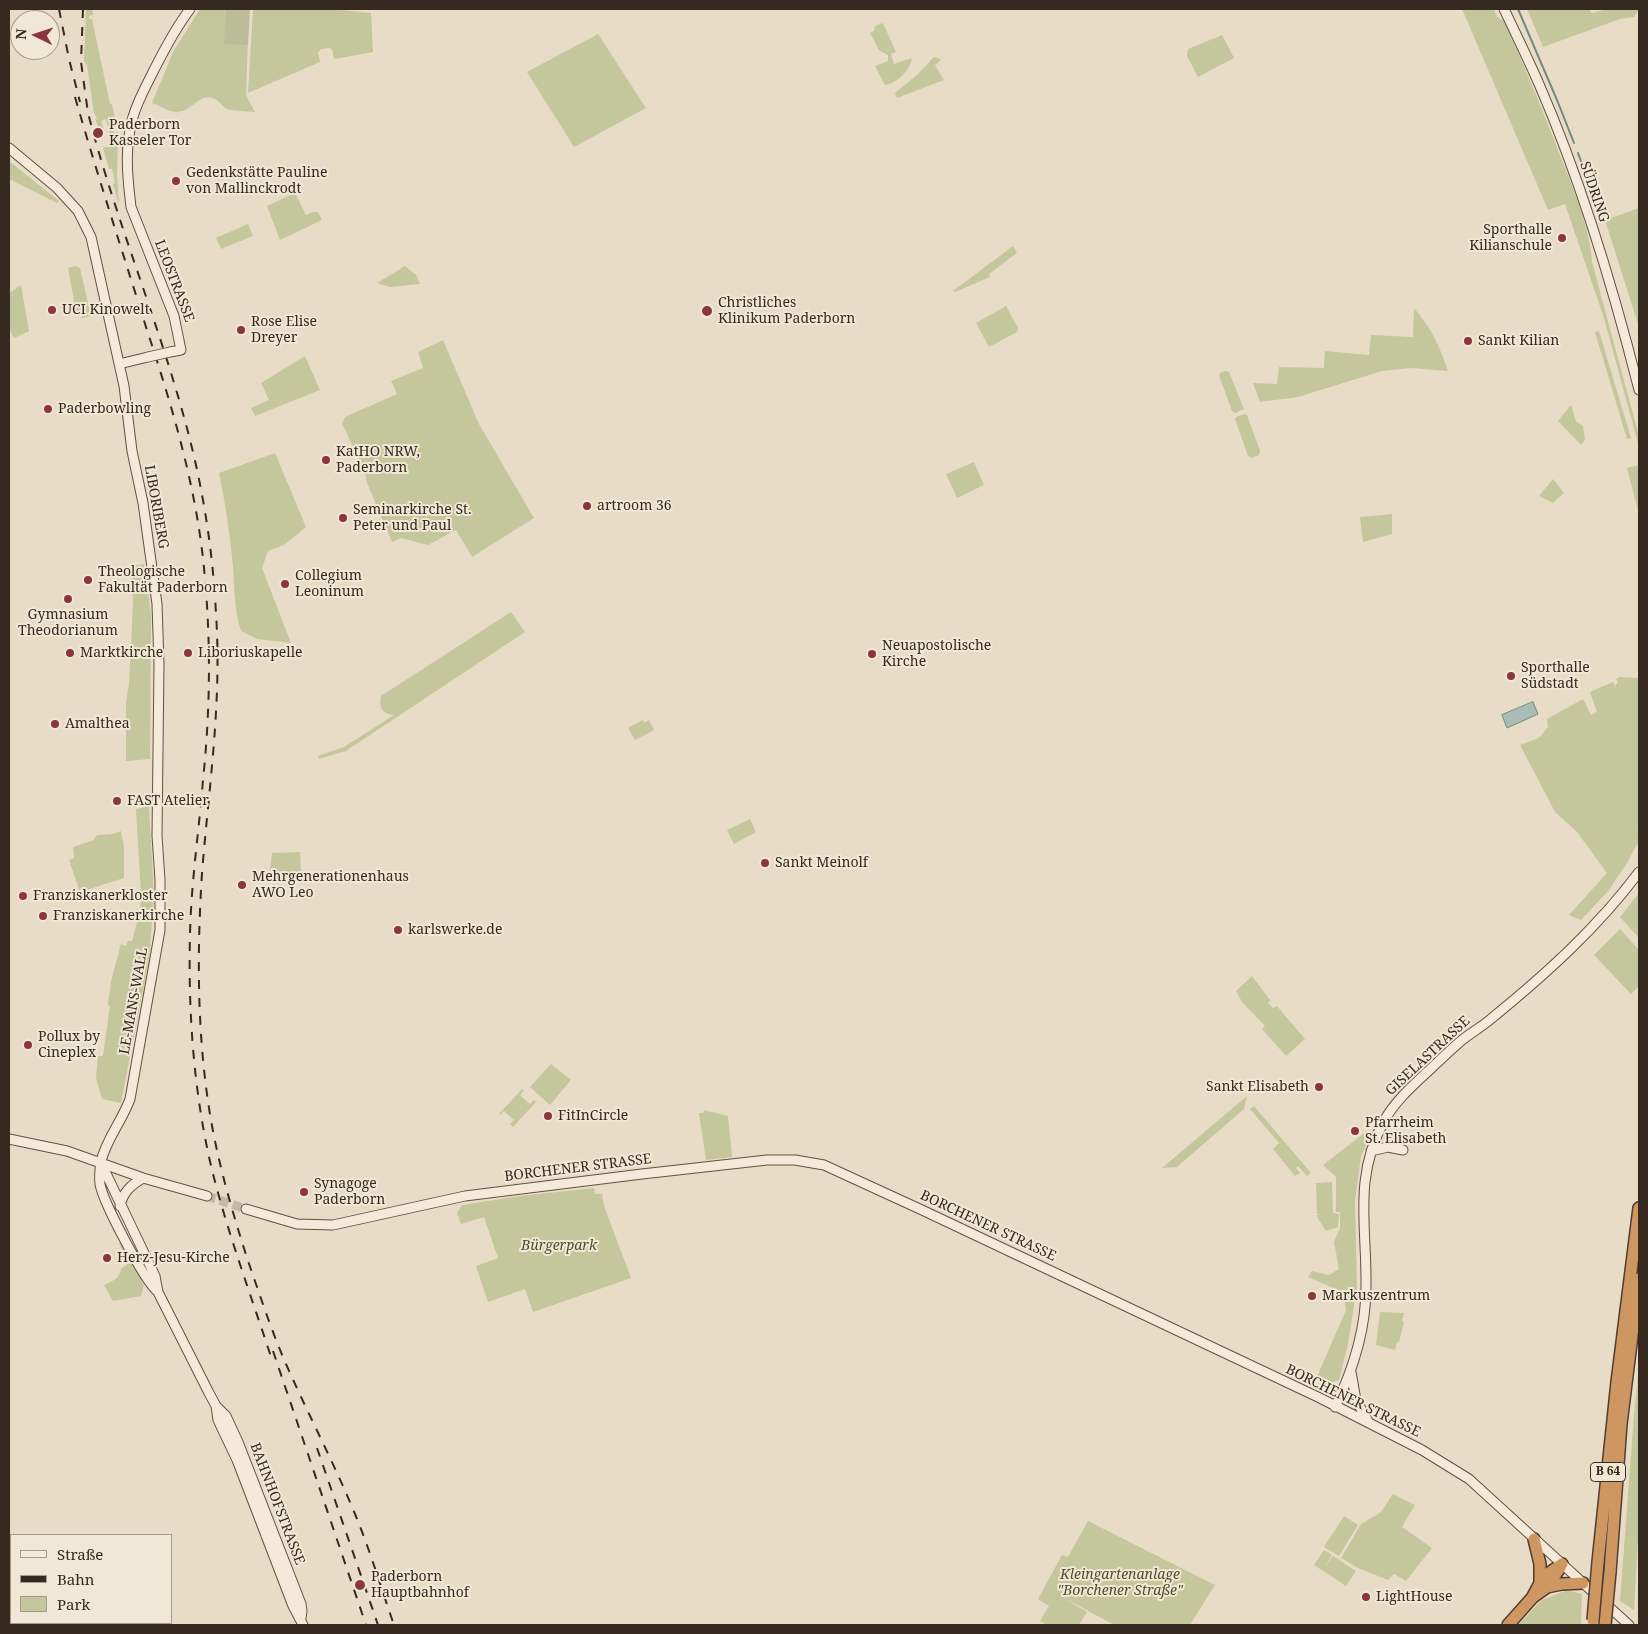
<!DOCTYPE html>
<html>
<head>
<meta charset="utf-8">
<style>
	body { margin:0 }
	#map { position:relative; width:1648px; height:1634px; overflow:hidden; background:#e9dcc7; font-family:"Noto Serif",serif }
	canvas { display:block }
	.frame { position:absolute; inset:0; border:10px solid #352920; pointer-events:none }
	.legend { position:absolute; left:10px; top:1534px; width:162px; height:90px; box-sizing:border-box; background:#f1e7d5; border:1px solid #a69b8d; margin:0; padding:6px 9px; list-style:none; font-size:15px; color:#352920 }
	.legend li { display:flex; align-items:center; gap:10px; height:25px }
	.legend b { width:25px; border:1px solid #a69b8d }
	.north { position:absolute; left:10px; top:10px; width:50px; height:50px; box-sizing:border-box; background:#f1e7d5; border:1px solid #a69b8d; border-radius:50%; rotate:274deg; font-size:14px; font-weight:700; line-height:20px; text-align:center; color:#352920 }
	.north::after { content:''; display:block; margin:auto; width:18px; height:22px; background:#8b353c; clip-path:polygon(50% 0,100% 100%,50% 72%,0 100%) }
</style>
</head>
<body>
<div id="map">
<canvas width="1648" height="1634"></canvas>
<div class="frame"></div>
<ul class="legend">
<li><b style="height:6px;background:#f5ead9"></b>Straße</li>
<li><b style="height:6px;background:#352920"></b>Bahn</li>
<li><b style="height:14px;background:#c4c69c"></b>Park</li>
</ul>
<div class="north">N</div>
</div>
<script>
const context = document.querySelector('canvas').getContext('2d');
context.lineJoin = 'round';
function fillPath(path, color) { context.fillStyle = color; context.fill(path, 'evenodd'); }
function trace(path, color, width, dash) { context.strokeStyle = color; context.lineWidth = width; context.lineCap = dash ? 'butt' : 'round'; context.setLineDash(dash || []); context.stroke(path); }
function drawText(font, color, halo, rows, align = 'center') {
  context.font = font + ' "Noto Serif",serif'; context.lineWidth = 4; context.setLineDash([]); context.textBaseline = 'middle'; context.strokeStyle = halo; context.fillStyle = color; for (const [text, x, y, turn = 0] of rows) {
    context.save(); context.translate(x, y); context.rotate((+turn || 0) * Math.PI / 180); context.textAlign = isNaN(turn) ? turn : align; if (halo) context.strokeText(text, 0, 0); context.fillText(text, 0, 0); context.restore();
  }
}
const green = new Path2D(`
	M 86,9 L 92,9 L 93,15 L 89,16 L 89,19 L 92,19 L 110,104 L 112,104 L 116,123 L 113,124 L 114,132 L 118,132 L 119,138 L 112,142 L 106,119 L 101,121 L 104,130 L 100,131 L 95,119 L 97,119 L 95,114 L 94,114 L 87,65 L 84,61 Z
	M 200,9 L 249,9 L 246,95 L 255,112 C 246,111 235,111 227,109 C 221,106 219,99 212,98 C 195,94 191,117 170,111 C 164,109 158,105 152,103 L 173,52 Z
	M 253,9 L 330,9 L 371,13 L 373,52 L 334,59 L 332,49 L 329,48 L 321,49 L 318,53 L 320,62 L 248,93 Z
	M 1462,9 L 1494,9 L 1497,17 L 1504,21 C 1525,68 1545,115 1563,163 C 1576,196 1590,228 1592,262 L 1639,436 L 1639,447 L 1604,318 L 1565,204 L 1548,210 Z
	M 1527,9 L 1589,9 L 1592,13 L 1607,9 L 1639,9 L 1639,10 L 1634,17 L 1620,19 L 1543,47 Z
	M 883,23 L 896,52 L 891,54 L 894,64 L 912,58 C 910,71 897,83 885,85 L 875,66 L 888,61 L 888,55 L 879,50 L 870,33 L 874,31 L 875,26 Z
	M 598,34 L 646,108 L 574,147 L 527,72 Z
	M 1222,35 L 1234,58 L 1198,77 L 1187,56 L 1188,49 Z
	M 934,57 L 941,59 L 940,61 L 935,65 L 944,80 L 897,98 L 895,93 L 918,74 Z
	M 115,144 L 118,146 L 117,175 L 119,205 L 113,184 L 115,183 L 112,169 L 109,169 L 103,148 Z
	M 9,161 L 59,201 L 57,203 L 9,179 Z
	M 295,193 L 306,215 L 313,212 L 318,212 L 322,220 L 280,240 L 267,206 Z
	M 1639,208 L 1639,327 L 1605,220 Z
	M 248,224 L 253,236 L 221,249 L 216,238 Z
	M 1013,246 L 1017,253 L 989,274 L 990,277 L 955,292 L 953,291 Z
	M 75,266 L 80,268 L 91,316 L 82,318 L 81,313 L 76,312 L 68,268 Z
	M 405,266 L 417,276 L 420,284 L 390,287 L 377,283 Z
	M 21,285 L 29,331 L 14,338 L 9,328 L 9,293 Z
	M 1006,306 L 1018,328 L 1017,332 L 989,347 L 976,323 Z
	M 1414,308 C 1432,329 1439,345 1448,371 L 1411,368 L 1382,371 L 1298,397 L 1260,402 L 1253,383 L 1277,384 L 1279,367 L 1324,368 L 1325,351 L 1369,355 L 1371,335 L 1413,337 Z
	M 1599,331 L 1631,438 L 1627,439 L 1595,332 Z
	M 443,340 L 479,424 L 534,518 L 472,557 L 456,530 L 428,545 L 401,538 L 392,542 L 367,483 L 365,473 L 342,423 L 345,417 L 397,394 L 391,381 L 423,368 L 418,352 Z
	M 305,356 L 320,390 L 255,416 L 251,408 L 269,400 L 261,383 Z
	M 1225,371 L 1229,372 L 1244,409 L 1235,413 L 1232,411 L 1219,375 L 1220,373 Z
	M 1571,405 L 1576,421 L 1583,426 L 1585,440 L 1581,445 L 1558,421 Z
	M 1245,414 L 1247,415 L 1260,451 L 1259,455 L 1252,458 L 1248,456 L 1235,419 L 1236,417 Z
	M 275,453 L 306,527 L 284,545 L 268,551 L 262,568 L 291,643 L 257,639 L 241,631 C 233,607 235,582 232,557 C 229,529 225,501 219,473 Z
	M 974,462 L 984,485 L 957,498 L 946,474 Z
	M 1639,465 L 1639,514 L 1627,468 Z
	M 1553,479 L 1564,493 L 1553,503 L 1539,496 Z
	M 1392,514 L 1392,534 L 1363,542 L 1360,517 Z
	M 144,564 L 151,614 L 150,759 L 126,761 L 126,703 L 129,684 L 133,604 L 131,566 Z
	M 511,612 L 525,632 L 346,751 L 319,759 L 318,756 L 344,747 L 394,715 C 383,714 378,708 381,696 Z
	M 1619,677 L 1639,678 L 1639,826 L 1635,832 L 1639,827 L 1639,841 L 1628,861 L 1609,890 L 1581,920 L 1569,915 L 1607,873 L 1577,832 L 1555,812 L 1520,745 L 1539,738 L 1548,727 L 1547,719 L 1583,699 L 1591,715 L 1597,712 L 1590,692 L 1613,682 L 1617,691 L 1615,685 L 1618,683 L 1616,679 Z
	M 643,720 L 644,723 L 649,720 L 654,730 L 635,740 L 628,728 Z
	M 149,806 L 154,897 L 149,959 L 121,1103 L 102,1099 L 96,1078 L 98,1056 L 103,1056 L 110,1006 L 108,1005 L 111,981 L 121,944 L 126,946 L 128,941 L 132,941 L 140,911 L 141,895 L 136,809 Z
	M 750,819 L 756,832 L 734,844 L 727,830 Z
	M 121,831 L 124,848 L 124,878 L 80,892 L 69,860 L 74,858 L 73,847 L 94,840 L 97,835 L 113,834 Z
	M 300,852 L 301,874 L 293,874 L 292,878 L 269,879 L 272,853 Z
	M 1639,893 L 1639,938 L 1620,917 Z
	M 1620,929 L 1639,950 L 1639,986 L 1631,994 L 1594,955 Z
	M 1252,976 L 1270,1000 L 1268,1003 L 1273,1008 L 1277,1006 L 1305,1039 L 1286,1056 L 1262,1029 L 1265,1026 L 1242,1002 L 1236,991 Z
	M 551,1064 L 571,1080 L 550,1105 L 530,1087 Z
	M 522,1089 L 524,1091 L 520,1095 L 530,1104 L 534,1100 L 536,1102 L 513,1127 L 510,1124 L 514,1120 L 504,1111 L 500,1115 L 499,1114 Z
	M 1247,1096 L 1244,1109 L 1177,1167 L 1162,1168 Z
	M 1254,1106 L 1311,1173 L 1307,1176 L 1298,1166 L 1296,1168 L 1300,1173 L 1295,1176 L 1273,1149 L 1279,1143 L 1250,1109 Z
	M 704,1110 L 728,1116 L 732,1157 L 706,1160 L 699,1113 L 703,1113 Z
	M 1367,1131 L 1368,1140 L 1361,1156 L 1355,1201 L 1357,1287 L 1348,1344 L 1339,1380 L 1328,1384 L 1316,1379 L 1346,1310 L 1343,1292 L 1308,1277 L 1312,1271 L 1329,1275 L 1339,1269 L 1334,1242 L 1340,1228 L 1340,1212 L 1336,1212 L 1336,1177 L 1323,1165 Z
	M 1332,1182 L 1333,1213 L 1339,1214 L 1338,1227 L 1326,1231 L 1317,1217 L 1317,1215 L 1321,1214 L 1317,1214 L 1316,1183 Z
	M 594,1188 L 595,1194 L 602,1194 L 604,1206 L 631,1278 L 533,1312 L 525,1289 L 488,1302 L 476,1266 L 498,1258 L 484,1217 L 461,1224 L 457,1213 L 462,1205 L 520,1196 Z
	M 121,1242 L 144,1285 L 141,1296 L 113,1301 L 104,1285 C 112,1281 120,1279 121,1269 L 128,1264 L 119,1243 Z
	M 1380,1312 L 1404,1313 L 1402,1321 L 1404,1322 L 1399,1342 L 1397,1342 L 1395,1350 L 1376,1345 Z
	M 1639,1365 L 1639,1522 L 1634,1610 L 1620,1601 L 1634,1415 Z
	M 1393,1494 L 1415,1505 L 1402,1527 L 1432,1548 L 1406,1581 L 1394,1574 L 1388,1580 L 1358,1568 L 1341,1558 L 1361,1524 L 1380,1513 Z
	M 1344,1516 L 1358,1525 L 1339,1556 L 1324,1547 Z
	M 1088,1521 L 1215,1585 L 1190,1625 L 1114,1625 L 1061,1596 L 1087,1612 L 1079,1625 L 1047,1625 L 1040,1621 L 1049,1606 L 1038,1599 L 1062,1555 L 1068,1557 Z
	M 1324,1550 L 1332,1555 L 1324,1568 L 1333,1556 L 1356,1571 L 1346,1586 L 1314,1565 Z
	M 1567,1590 L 1582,1594 L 1581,1625 L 1518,1625 L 1542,1600 Z`);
const cemetery = new Path2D(`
	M 226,9 L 250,9 L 248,45 L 224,44 Z`);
const water = new Path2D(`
	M 1533,702 L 1538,714 L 1507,728 L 1502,715 Z`);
const stream = new Path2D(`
	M 1518,9 L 1557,100 L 1574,143
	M 1578,153 L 1588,180`);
const secondaryTunnel = new Path2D(`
	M 207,1196 L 246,1209`);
const secondary = new Path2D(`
	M 1504,9 C 1516,34 1528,59 1539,84 C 1582,183 1613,287 1639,390
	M 9,148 L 57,188 L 78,211 L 91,237 L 124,386 L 132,451 L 143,503 L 157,604 L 159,664 L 157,836 L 160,880 L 160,930 L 130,1099 C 122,1121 107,1138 101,1161 C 100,1168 99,1177 100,1184 C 103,1202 145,1282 158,1292 L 209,1393 L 216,1406 L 226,1416 L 238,1442 L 301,1604 L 302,1611 L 301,1618
	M 170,352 L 181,350 L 174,316 L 131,207 C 128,182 125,155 130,130 C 133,110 144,90 153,72 C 164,50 175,29 190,9
	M 119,364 L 148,357
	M 9,1139 L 67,1151 L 143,1178 L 207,1196
	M 1371,1151 L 1388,1147 L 1403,1150
	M 102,1165 L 155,1276 L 158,1292
	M 120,1206 C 123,1192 131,1185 143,1178
	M 246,1209 L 297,1224 L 333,1225 L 465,1196 L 642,1174 L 767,1160 L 795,1160 L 824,1165 L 922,1210 L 1320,1398 L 1422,1450 L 1469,1479 L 1629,1625
	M 1351,1372 L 1356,1400 L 1369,1423
	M 216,1406 L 218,1420 L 237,1460 L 293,1606 L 303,1625
	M 1335,1407 C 1353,1370 1366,1329 1366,1287 C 1367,1226 1353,1178 1384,1121 C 1394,1103 1408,1090 1423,1076 C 1436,1064 1449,1051 1462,1040 C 1472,1032 1483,1026 1492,1018 C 1546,974 1598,927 1639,872`);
const highway = new Path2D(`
	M 1534,1539 L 1540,1564 L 1540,1583
	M 1598,1562 L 1617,1382 L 1639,1208
	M 1610,1572 L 1621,1424 L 1639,1279
	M 1547,1587 L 1562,1584 L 1583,1583
	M 1533,1597 L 1547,1587 L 1560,1568
	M 1508,1625 L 1532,1598 L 1540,1583 L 1549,1573 L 1562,1564`);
const rail = new Path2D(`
	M 59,9 L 69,59 L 80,102
	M 83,9 L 81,62 L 88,113 C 116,222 161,327 189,436 C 204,494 213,554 216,614 C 222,701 209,786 202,873 C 197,951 197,1031 209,1108 C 217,1160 232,1211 248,1261 C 260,1295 271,1330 286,1364 C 308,1414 334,1463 355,1514 C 370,1550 381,1588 394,1625
	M 75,97 C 97,174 122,250 146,327 C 173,409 198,492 205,579 C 211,646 210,713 203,780 C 199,831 191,883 190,935 C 188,1014 194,1097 213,1174 C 229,1237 252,1298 272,1360
	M 273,1351 L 366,1625
	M 317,1448 L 378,1625`);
const secondaryBridge = new Path2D(`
	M 148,357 L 170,352`);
const highwayBridge = new Path2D(`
	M 1593,1620 L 1598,1562
	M 1605,1625 L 1610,1572`);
const markers = [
	[98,133,6,"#8b353c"],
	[176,181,5,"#8b353c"],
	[1562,238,5,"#8b353c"],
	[52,310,5,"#8b353c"],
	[707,311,6,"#8b353c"],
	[241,330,5,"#8b353c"],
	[1468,341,5,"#8b353c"],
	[48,409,5,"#8b353c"],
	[326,460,5,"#8b353c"],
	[587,506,5,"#8b353c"],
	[343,518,5,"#8b353c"],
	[88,580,5,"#8b353c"],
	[285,584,5,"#8b353c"],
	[68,599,5,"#8b353c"],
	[70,653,5,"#8b353c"],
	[188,653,5,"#8b353c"],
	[872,654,5,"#8b353c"],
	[1511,676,5,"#8b353c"],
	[55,724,5,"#8b353c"],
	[117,801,5,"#8b353c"],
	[765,863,5,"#8b353c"],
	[242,885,5,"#8b353c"],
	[23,896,5,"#8b353c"],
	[43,916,5,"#8b353c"],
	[398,930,5,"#8b353c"],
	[28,1045,5,"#8b353c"],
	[1319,1087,5,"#8b353c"],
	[548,1116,5,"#8b353c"],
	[1355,1131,5,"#8b353c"],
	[304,1192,5,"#8b353c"],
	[107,1258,5,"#8b353c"],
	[1312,1296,5,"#8b353c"],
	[360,1585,6,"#8b353c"],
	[1366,1597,5,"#8b353c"]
];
const shields = [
	[1608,1472,35]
];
const shieldNames = [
	["B 64",1608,1472]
];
const poiNames = [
	["Paderborn",109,125],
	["Kasseler Tor",109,141],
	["Gedenkstätte Pauline",186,173],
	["von Mallinckrodt",186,189],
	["Sporthalle",1552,230,"right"],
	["Kilianschule",1552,246,"right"],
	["Christliches",718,303],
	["Klinikum Paderborn",718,319],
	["UCI Kinowelt",62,310],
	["Rose Elise",251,322],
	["Dreyer",251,338],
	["Sankt Kilian",1478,341],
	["Paderbowling",58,409],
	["KatHO NRW,",336,452],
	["Paderborn",336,468],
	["artroom 36",597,506],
	["Seminarkirche St.",353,510],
	["Peter und Paul",353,526],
	["Theologische",98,572],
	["Fakultät Paderborn",98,588],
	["Collegium",295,576],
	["Leoninum",295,592],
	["Gymnasium",68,615,"center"],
	["Theodorianum",68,631,"center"],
	["Neuapostolische",882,646],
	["Kirche",882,662],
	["Marktkirche",80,653],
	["Liboriuskapelle",198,653],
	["Sporthalle",1521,668],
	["Südstadt",1521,684],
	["Amalthea",65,724],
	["FAST Atelier",127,801],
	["Sankt Meinolf",775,863],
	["Mehrgenerationenhaus",252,877],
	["AWO Leo",252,893],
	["Franziskanerkloster",33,896],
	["Franziskanerkirche",53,916],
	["karlswerke.de",408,930],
	["Pollux by",38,1037],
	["Cineplex",38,1053],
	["Sankt Elisabeth",1309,1087,"right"],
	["FitInCircle",558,1116],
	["Pfarrheim",1365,1123],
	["St. Elisabeth",1365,1139],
	["Synagoge",314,1184],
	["Paderborn",314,1200],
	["Herz-Jesu-Kirche",117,1258],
	["Markuszentrum",1322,1296],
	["Paderborn",371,1577],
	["Hauptbahnhof",371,1593],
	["LightHouse",1376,1597]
];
const streetNames = [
	["SÜDRING",1594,192,71],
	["LEOSTRASSE",174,281,69],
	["LIBORIBERG",156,507,80],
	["LE-MANS-WALL",134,1001,-80],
	["GISELASTRASSE",1428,1056,-43],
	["BORCHENER STRASSE",578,1168,-7],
	["BORCHENER STRASSE",988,1226,25],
	["BORCHENER STRASSE",1353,1401,26],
	["BAHNHOFSTRASSE",277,1504,69]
];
const parkNames = [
	["Bürgerpark",559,1246],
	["Kleingartenanlage",1120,1575],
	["\"Borchener Straße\"",1120,1591]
];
fillPath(green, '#c4c69c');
fillPath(cemetery, '#babc9a');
fillPath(water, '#a7bdb5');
trace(water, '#6f8b82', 1);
trace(stream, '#6f8b82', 2);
trace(secondaryTunnel, '#c5b8a6', 9, [9, 4.5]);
trace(secondary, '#645041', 11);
trace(highway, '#513e32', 14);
trace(secondary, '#f5ead9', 9);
trace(highway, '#ce9661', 11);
trace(rail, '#352920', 2, [9, 9]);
trace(secondaryBridge, '#645041', 11, []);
trace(highwayBridge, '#513e32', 14, []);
trace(secondaryBridge, '#f5ead9', 9);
trace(highwayBridge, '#ce9661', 11);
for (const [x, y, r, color] of markers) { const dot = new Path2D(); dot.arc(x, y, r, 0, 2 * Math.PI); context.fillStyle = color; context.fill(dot); trace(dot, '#f1e7d5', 2); }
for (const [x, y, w] of shields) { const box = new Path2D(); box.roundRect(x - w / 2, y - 9.5, w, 19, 4); context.fillStyle = '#f1e7d5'; context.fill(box); trace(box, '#352920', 1); }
drawText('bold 12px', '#352920', null, shieldNames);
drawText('14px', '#352920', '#f1e7d5', poiNames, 'left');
drawText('14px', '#352920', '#f1e7d5', streetNames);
drawText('italic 14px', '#484f29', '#f1e7d5', parkNames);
</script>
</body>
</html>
